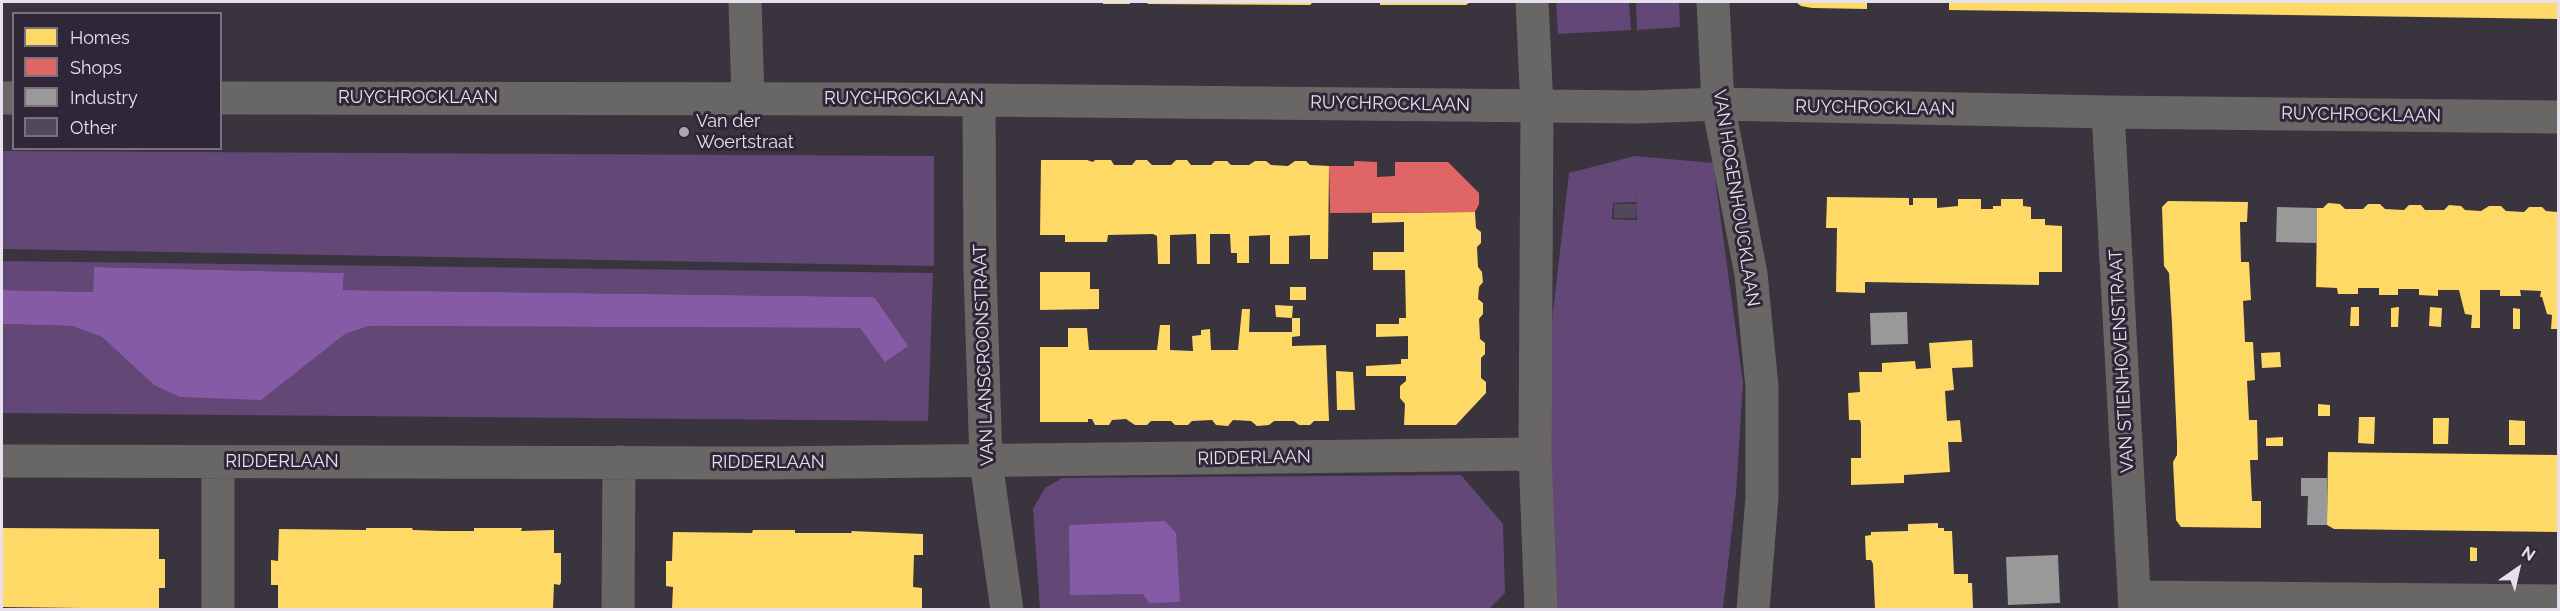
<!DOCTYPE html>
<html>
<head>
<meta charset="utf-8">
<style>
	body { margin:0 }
	#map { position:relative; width:2560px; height:611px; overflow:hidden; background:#39343d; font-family:Raleway,sans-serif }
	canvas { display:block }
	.frame { position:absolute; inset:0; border:3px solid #e7e1ed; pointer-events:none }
	.legend { position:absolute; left:12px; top:12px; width:210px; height:138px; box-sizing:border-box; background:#2f2637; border:2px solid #797180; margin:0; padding:8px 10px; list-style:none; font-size:18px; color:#e7e1ed }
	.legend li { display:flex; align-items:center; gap:12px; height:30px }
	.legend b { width:30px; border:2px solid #797180 }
	.north { position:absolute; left:2488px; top:539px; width:60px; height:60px; -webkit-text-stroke:4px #2f2637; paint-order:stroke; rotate:34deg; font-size:16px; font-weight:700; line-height:24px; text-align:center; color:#e7e1ed }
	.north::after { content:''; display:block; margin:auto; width:21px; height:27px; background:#e7e1ed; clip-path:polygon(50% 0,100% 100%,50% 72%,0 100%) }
</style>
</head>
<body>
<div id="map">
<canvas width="2560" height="611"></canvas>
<div class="frame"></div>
<ul class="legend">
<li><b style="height:16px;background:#ffd966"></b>Homes</li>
<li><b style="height:16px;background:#e06666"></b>Shops</li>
<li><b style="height:16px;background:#999"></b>Industry</li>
<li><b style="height:16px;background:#52475b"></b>Other</li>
</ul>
<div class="north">N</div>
</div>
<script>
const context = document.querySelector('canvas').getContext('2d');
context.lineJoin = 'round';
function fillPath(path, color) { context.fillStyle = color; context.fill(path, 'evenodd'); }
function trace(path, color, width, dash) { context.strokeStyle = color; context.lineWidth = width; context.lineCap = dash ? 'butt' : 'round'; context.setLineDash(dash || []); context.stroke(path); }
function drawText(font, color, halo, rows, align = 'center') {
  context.font = font + ' Raleway,sans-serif'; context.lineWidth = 6; context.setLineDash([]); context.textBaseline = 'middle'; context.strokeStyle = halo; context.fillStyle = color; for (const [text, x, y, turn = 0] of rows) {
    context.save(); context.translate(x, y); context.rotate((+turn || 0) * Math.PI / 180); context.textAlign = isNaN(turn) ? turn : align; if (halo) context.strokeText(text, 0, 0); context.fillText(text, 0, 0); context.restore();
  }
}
const green = new Path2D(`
	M 1556,2 L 1629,2 L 1631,30 L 1558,34 Z
	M 1636,2 L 1679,2 L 1680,27 L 1637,30 Z
	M 2,151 L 934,156 L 934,266 L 2,249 Z
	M 1635,156 L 1713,163 L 1743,383 L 1736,493 L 1723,609 L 1555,610 L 1548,397 L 1553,312 L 1569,173 ZM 1635,177 L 1637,220 L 1612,219 L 1613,203 L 1636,202 Z
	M 2,261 L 933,273 L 928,421 L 2,413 L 2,324 L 72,326 L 102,337 L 154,385 L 317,355 L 345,334 L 369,326 L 860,328 L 874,297 L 343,290 L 344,273 L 94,267 L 93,292 L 2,290 Z
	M 1461,475 L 1503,524 L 1505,593 L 1488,610 L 1040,609 L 1033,509 L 1045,488 L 1062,478 Z`);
const water = new Path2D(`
	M 94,267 L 344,273 L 343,290 L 874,297 L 908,346 L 885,362 L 860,328 L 369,326 L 345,334 L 261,400 L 180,397 L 154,385 L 102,337 L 72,326 L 2,324 L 2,290 L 93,292 Z
	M 1165,521 L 1176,533 L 1180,602 L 1149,603 L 1143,594 L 1070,595 L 1069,525 Z`);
const homes = new Path2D(`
	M 1103,2 L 1130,2 L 1130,4 L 1103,4 Z
	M 1146,2 L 1313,2 L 1310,5 L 1148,4 Z
	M 1380,2 L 1470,2 L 1466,5 L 1380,5 Z
	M 1796,2 L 1867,2 L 1867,9 L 1812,8 L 1801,6 Z
	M 1949,2 L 2558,2 L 2558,19 L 1949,10 Z
	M 1041,160 L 1087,160 L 1093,162 L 1095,160 L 1111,160 L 1114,165 L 1132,165 L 1136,160 L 1147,160 L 1152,165 L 1171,165 L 1176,160 L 1187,160 L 1191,165 L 1211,165 L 1215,161 L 1227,161 L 1231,165 L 1249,165 L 1255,161 L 1266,161 L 1271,165 L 1288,166 L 1295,161 L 1306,161 L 1310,165 L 1329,166 L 1328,259 L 1310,259 L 1310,235 L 1289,236 L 1289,264 L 1270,264 L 1270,235 L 1249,236 L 1249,263 L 1237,263 L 1237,253 L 1231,253 L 1230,234 L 1210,234 L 1210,264 L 1197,264 L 1196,234 L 1170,235 L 1170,264 L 1158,264 L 1157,236 L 1153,234 L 1108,235 L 1107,242 L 1065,242 L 1065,235 L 1040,235 Z
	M 1827,197 L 1909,198 L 1909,205 L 1913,205 L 1913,198 L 1937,198 L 1937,208 L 1958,206 L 1958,199 L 1981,199 L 1981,209 L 1993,209 L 1993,206 L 2001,206 L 2001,199 L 2023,199 L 2023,206 L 2031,207 L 2031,219 L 2045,219 L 2045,225 L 2062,226 L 2062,272 L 2039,272 L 2039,285 L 1865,282 L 1865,293 L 1836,292 L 1837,228 L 1826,228 Z
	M 2168,201 L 2248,202 L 2247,222 L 2240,222 L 2241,262 L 2249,262 L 2251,300 L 2243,301 L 2244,320 L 2245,342 L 2253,342 L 2255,380 L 2247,381 L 2249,420 L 2257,420 L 2258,460 L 2250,460 L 2252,501 L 2261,501 L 2261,528 L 2181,527 L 2176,520 L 2173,462 L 2177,455 L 2177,443 L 2172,324 L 2169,273 L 2164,266 L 2162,207 Z
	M 2328,203 L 2340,204 L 2345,209 L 2363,209 L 2368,204 L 2380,204 L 2385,209 L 2404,210 L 2409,205 L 2421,205 L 2425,210 L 2444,210 L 2449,205 L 2461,206 L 2465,210 L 2481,211 L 2489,206 L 2501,206 L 2506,211 L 2524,212 L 2529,207 L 2542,207 L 2546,211 L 2558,212 L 2558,329 L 2551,329 L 2552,315 L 2547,314 L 2542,297 L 2540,297 L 2541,291 L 2520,290 L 2521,296 L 2500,296 L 2500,290 L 2480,290 L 2480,328 L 2471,328 L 2472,315 L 2465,314 L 2459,290 L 2438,290 L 2438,296 L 2419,295 L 2419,289 L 2398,289 L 2398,295 L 2379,295 L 2379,288 L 2358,288 L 2358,294 L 2338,294 L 2337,288 L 2316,287 L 2317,208 L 2323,208 Z
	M 1475,212 L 1476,228 L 1481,232 L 1481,243 L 1477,247 L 1478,267 L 1482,272 L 1483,282 L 1479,287 L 1478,299 L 1483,303 L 1483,314 L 1479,319 L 1480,339 L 1485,343 L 1485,354 L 1481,358 L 1481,378 L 1486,382 L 1486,393 L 1456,425 L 1404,425 L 1405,404 L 1400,398 L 1400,386 L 1406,381 L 1406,376 L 1366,376 L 1366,366 L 1401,364 L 1401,359 L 1408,359 L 1408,336 L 1376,337 L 1376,324 L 1399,324 L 1399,318 L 1406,318 L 1405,270 L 1373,270 L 1373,252 L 1404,252 L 1404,222 L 1372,223 L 1372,213 Z
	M 1040,272 L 1090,272 L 1090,289 L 1099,289 L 1099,309 L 1040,310 Z
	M 1290,287 L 1306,287 L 1306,300 L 1290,300 Z
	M 1275,305 L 1293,306 L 1292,318 L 1276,317 Z
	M 2351,307 L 2359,307 L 2359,326 L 2350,326 Z
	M 2399,307 L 2398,327 L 2391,327 L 2391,308 Z
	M 2430,307 L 2442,308 L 2441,327 L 2429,326 Z
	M 2513,308 L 2520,309 L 2520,329 L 2513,329 Z
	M 1242,309 L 1250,309 L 1249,332 L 1292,332 L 1292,318 L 1300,318 L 1300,336 L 1292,337 L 1292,346 L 1326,345 L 1329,421 L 1314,421 L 1310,425 L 1299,425 L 1294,421 L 1274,421 L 1269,425 L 1257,426 L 1251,421 L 1233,420 L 1228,426 L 1216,425 L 1212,420 L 1192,421 L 1188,425 L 1175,425 L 1171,421 L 1151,421 L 1147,425 L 1135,425 L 1126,419 L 1112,420 L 1109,425 L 1095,425 L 1092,419 L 1088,419 L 1088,422 L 1040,422 L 1040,347 L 1068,347 L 1068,328 L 1087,328 L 1089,350 L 1157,350 L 1160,325 L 1170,325 L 1170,350 L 1193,351 L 1192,336 L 1201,335 L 1201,330 L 1210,329 L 1211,350 L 1238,350 Z
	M 1972,340 L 1973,367 L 1952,368 L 1954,390 L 1945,391 L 1947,421 L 1960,420 L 1962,442 L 1948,442 L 1950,472 L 1904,475 L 1904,483 L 1851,485 L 1851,458 L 1861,458 L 1861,424 L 1860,420 L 1849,420 L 1848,393 L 1860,392 L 1859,372 L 1882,372 L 1882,363 L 1915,361 L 1916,369 L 1931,368 L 1929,343 Z
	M 2280,352 L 2281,367 L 2262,368 L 2261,353 Z
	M 1336,371 L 1353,372 L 1355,410 L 1337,410 Z
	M 2318,404 L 2330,405 L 2330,416 L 2318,416 Z
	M 2359,417 L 2375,417 L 2374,444 L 2358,443 Z
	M 2433,418 L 2449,418 L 2448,444 L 2433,444 Z
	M 2509,420 L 2525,421 L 2525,445 L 2509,445 Z
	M 2283,437 L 2283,446 L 2266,446 L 2266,438 Z
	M 2328,452 L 2558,455 L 2558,532 L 2334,529 L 2327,525 Z
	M 1938,523 L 1938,528 L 1944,528 L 1944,531 L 1952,531 L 1954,574 L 1968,574 L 1968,583 L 1972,583 L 1973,609 L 1875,609 L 1873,564 L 1871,560 L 1866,560 L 1865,536 L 1871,535 L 1871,532 L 1908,531 L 1908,524 Z
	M 2,528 L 159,529 L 159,559 L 165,559 L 165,588 L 159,588 L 159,609 L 2,607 Z
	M 366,528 L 412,528 L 413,530 L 443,531 L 474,531 L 474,528 L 522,528 L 521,531 L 554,530 L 554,553 L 561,553 L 561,582 L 560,585 L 554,584 L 553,609 L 278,609 L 278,585 L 271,585 L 271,560 L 278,561 L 279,529 L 366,530 Z
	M 753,530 L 795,530 L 795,533 L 852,533 L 851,531 L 923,534 L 923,555 L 914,555 L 913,587 L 922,588 L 922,609 L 672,609 L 673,587 L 666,586 L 666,561 L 672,561 L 673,532 L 752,533 Z
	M 2470,547 L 2477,548 L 2477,561 L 2470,561 Z`);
const shops = new Path2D(`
	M 1354,161 L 1377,162 L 1377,177 L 1395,176 L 1395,162 L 1448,162 L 1479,193 L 1479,204 L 1475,212 L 1330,213 L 1329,166 L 1354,166 Z`);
const industry = new Path2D(`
	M 2277,207 L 2317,208 L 2317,243 L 2276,242 Z
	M 1907,312 L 1908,344 L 1871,345 L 1870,313 Z
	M 2301,478 L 2327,478 L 2327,525 L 2307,525 L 2308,496 L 2301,496 Z
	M 2058,555 L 2060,603 L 2008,605 L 2006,557 Z`);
const building = new Path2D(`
	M 1614,204 L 1636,204 L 1636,218 L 1614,218 Z`);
const street = new Path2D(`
	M 745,2 L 748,99
	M 1532,2 L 1537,106 L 1535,454 L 1541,610
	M 1713,2 L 1718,104 L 1751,274 L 1762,387 L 1762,497 L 1753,610
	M 2,98 L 14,98
	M 220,98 L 885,99 L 1639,107 L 1718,104 L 2108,112 L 2558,117
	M 979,100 L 980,271 L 986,462 L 1007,610
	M 2108,112 L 2135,610
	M 2,461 L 765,463 L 1535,454
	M 2135,597 L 2558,601
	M 218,610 L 218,462
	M 618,610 L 619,462`);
const markers = [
	[684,132,6,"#aaa4af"]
];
const streetNames = [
	["RUYCHROCKLAAN",418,98],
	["RUYCHROCKLAAN",904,99],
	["RUYCHROCKLAAN",1390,104,1],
	["RUYCHROCKLAAN",1875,108,1],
	["RUYCHROCKLAAN",2361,115,1],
	["VAN HOGENHOUCKLAAN",1736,198,81],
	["VAN LANSCROONSTRAAT",984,355,-92],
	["VAN STIENHOVENSTRAAT",2122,361,-93],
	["RIDDERLAAN",1254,458,-1],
	["RIDDERLAAN",282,462],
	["RIDDERLAAN",768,463]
];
const poiNames = [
	["Van der",696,122],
	["Woertstraat",696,143]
];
fillPath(green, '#624777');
fillPath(water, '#855ba6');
fillPath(homes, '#ffd966');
fillPath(shops, '#e06666');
fillPath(industry, '#999');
fillPath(building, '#52475b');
trace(street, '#696666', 33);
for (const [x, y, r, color] of markers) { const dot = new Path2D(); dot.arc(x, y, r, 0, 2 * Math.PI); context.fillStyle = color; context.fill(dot); trace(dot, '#2f2637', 2); }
drawText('18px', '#e7e1ed', '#2f2637', streetNames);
drawText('18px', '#e7e1ed', '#2f2637', poiNames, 'left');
</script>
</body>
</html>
